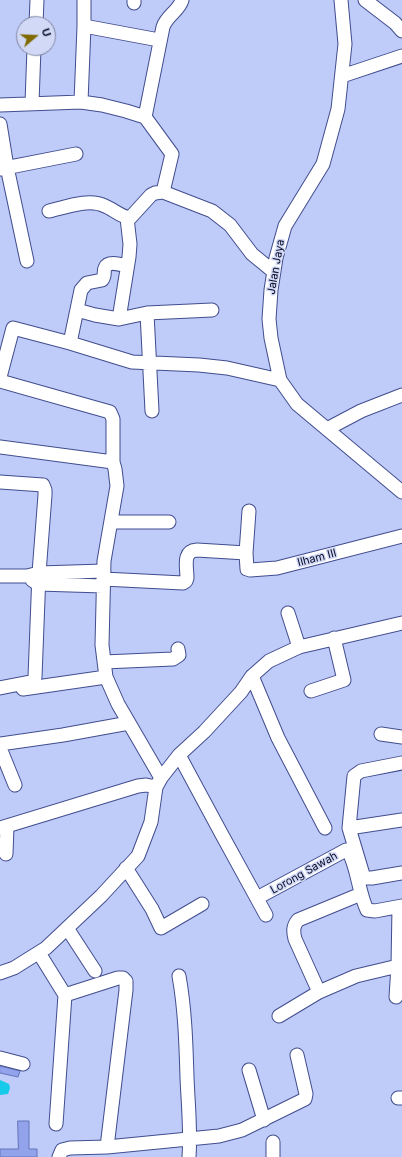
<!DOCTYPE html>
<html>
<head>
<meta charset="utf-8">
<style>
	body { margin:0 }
	#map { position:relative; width:402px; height:1157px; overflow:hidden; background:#bfcbf8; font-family:Inter,sans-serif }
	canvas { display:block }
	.north { position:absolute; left:16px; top:16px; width:40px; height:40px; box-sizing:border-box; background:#d1d9f7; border:1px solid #8086a2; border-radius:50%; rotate:71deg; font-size:11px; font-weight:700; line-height:16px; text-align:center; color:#060922 }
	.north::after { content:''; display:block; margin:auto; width:14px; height:18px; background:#816a02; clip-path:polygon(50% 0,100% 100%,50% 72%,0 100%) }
</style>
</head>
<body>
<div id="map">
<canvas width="402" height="1157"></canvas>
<div class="north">U</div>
</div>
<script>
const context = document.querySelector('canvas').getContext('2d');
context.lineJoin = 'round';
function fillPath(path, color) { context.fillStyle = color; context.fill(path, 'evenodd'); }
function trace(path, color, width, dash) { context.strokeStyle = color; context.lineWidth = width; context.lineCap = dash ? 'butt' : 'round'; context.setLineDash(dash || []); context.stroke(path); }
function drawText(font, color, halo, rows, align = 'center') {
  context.font = font + ' Inter,sans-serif'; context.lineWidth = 3; context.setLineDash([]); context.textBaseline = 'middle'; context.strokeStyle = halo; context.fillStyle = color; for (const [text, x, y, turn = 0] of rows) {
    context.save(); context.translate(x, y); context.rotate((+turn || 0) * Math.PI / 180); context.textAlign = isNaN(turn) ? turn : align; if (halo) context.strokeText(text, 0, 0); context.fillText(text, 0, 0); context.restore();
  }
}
const water = new Path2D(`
	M 0,1080 L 9,1084 L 10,1088 L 8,1094 L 0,1095 Z`);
const building = new Path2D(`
	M 0,1066 L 20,1071 L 18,1077 L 0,1073 Z
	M 18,1121 L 29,1121 L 29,1149 L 37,1149 L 37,1157 L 0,1157 L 0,1149 L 18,1149 Z`);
const minor = new Path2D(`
	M 341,0 L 345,44 L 338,109 L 323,164 L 285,226 L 276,258 L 271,290 L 269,319 L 271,338 L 280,380 L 297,404 L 402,492
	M 365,0 L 395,23 L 402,31
	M 134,3 L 134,0
	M 36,24 L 37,0
	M 84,26 L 159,40
	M 342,76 L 402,56
	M 81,102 L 84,26 L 84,0
	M 32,103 L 34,48
	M 0,105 L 81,102 L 102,105 L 126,111 L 145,117 L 172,154 L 163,192
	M 145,117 L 163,27 C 167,15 179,11 182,0
	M 0,124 L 7,167 L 27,261
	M 0,169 L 76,154
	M 49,211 C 66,207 89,198 105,206 C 113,209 121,217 130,218 L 151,195 L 155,193 L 163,192 L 212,211 L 230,225 L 252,254 L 274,272
	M 77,310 L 95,315 L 119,319 L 147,313
	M 119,319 L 129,257 L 130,244 L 127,218
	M 70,343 L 81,290 L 87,283 L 102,280 C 106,275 103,272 105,268 C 108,260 122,265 127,266
	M 0,377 L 13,328 L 70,343 L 132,362 L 199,365 L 227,368 L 280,380
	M 0,381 L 110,412 L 113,419 L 113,462
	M 152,411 L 147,313 L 212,310
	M 327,429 L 361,411 L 402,395
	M 0,447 L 113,462 L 115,469 L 117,486 L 104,561 L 102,645 L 106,677 L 118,704 L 161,778
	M 0,482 L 43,485 L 45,490 L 45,495 L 39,573 L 35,677 L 34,681 L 30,682 L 0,688
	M 249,511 L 246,553 L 247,569 L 250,570 L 277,568 L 402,536
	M 112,522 L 169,522
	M 0,576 L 27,576 L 39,573 L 104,571
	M 103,579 L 183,583 L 186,581 L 187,578 C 187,567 182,551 197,550 L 246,553
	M 32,580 L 38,584 L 103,586
	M 288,613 L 299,647
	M 104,662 L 173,659 L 179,655 L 178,649
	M 252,676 L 278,738 L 325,828
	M 23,689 L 106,677
	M 311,691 L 344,680 L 334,638
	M 381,734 L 402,737
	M 0,744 L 63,735 L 129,723
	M 0,748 L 15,785
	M 179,755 L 221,833 L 266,915
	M 402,763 L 361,771 L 354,776 L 349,828 L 364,878 L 372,878 L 402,873
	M 0,828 L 138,786 L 146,785 L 156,787
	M 349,828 L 402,820
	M 6,854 L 7,826
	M 126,868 L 152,909 L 161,928 L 202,904
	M 257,898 L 346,850 L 348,850 C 358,868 358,891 367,910 L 375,911 L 402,906
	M 67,928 L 95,971
	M 39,953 L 65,995 L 56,1124
	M 0,973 L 14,968 L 46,948 L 101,896 L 138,856 L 151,822 L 156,787 L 161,778 L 179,755 L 204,732 L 241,692 L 252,676 L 269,661 L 299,647 L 402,623
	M 179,976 C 185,1009 186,1044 187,1077 C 188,1104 191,1130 189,1157
	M 319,992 L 295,939 C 293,931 293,926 298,920 L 361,894
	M 65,995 L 118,978 L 123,978 L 126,981 L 126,990 L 107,1147
	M 396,997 L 398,966 L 399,907
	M 279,1016 L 319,992 L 356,976 L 398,966
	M 0,1058 L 23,1064
	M 249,1070 L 264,1120
	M 398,1098 L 402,1098
	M 273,1142 L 273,1157
	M 59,1157 L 62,1150 L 70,1148 L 107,1147 L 219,1136 L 242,1130 L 305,1099 L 306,1094 L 297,1055`);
const streetNames = [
	["Jalan Jaya",276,267,-80],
	["Ilham III",317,558,-15],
	["Lorong Sawah",304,873,-29]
];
fillPath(water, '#16cbe9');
fillPath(building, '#92a3eb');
trace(building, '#6574b8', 1);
trace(minor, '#414d8e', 15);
trace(minor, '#fff', 13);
drawText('11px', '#060922', '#d1d9f7', streetNames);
</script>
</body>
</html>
